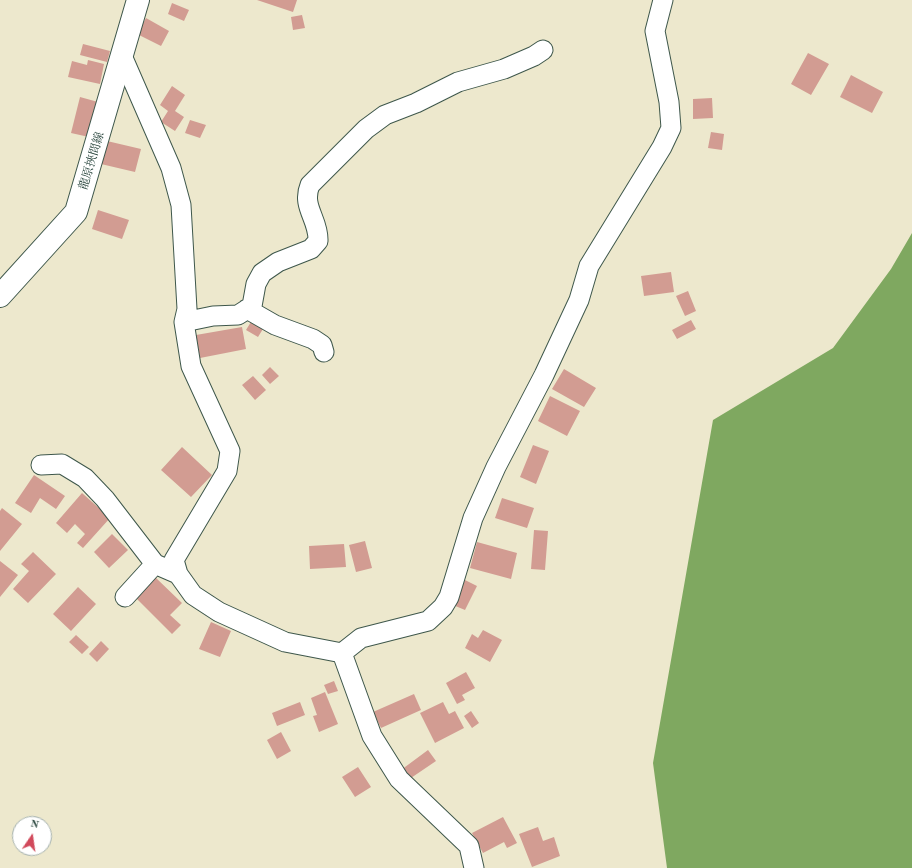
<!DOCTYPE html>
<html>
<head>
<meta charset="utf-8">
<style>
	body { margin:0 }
	#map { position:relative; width:912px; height:868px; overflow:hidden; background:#ede8cd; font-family:"Old Standard TT",serif }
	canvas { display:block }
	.north { position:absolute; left:12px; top:816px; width:40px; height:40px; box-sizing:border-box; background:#fff; border:1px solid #a5b1ae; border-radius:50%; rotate:13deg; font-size:11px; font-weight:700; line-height:16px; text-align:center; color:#1f3d34 }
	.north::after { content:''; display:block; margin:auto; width:14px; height:18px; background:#d1495b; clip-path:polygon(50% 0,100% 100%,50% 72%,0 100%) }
</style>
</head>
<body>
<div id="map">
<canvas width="912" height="868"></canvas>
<div class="north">N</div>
</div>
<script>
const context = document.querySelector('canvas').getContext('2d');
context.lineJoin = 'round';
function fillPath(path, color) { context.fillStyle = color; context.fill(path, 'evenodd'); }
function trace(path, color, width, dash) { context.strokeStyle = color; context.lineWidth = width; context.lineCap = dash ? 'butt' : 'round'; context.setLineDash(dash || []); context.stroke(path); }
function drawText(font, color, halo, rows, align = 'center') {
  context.font = font + ' "Old Standard TT","Noto Serif JP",serif'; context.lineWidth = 3; context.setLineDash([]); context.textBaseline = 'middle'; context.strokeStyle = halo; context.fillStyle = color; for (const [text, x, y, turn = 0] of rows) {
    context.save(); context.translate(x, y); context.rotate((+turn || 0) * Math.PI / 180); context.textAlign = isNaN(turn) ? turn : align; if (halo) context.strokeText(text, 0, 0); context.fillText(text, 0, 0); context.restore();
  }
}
const forest = new Path2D(`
	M 912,233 L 912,868 L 667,868 L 653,763 L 713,420 L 833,348 L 891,269 Z`);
const building = new Path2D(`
	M 257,0 L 297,0 L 293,12 Z
	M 172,3 L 189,10 L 184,21 L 168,14 Z
	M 302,15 L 305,28 L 293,30 L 291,17 Z
	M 146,18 L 169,31 L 161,46 L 137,34 Z
	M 83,44 L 110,51 L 107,62 L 80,55 Z
	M 808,53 L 829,64 L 811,95 L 791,84 Z
	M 88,60 L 104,64 L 100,84 L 68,77 L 72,61 L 87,65 Z
	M 851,75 L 883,92 L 872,113 L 840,97 Z
	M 172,86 L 185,95 L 175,111 L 184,117 L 175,131 L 161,122 L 168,111 L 160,105 Z
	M 80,97 L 98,102 L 89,137 L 71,133 Z
	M 712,98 L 713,118 L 693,119 L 693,99 Z
	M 190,120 L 206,125 L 200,138 L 185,133 Z
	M 711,132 L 724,134 L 722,150 L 708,148 Z
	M 107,141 L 141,149 L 135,172 L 101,164 Z
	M 98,210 L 129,220 L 122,239 L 92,229 Z
	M 671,272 L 674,292 L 644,296 L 641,276 Z
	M 688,291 L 696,311 L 685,316 L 676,296 Z
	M 254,317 L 266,324 L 258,337 L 246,330 Z
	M 691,320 L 696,329 L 677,339 L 672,330 Z
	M 242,327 L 246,349 L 200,358 L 196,335 Z
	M 270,367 L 279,376 L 270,384 L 262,375 Z
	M 564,369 L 596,388 L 584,407 L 552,389 Z
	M 253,376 L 266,390 L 255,400 L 242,385 Z
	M 550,396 L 580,411 L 567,436 L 538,421 Z
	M 533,445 L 549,451 L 536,484 L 520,477 Z
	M 182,447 L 212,475 L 191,497 L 161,470 Z
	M 34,475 L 65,496 L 56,509 L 40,498 L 31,513 L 15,503 Z
	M 82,493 L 110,518 L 83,548 L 77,543 L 85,534 L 75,524 L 67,533 L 56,523 Z
	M 502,498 L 534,508 L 527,528 L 495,518 Z
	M 2,508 L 22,524 L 0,551 L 0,511 Z
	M 534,530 L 548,531 L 545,570 L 531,569 Z
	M 112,534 L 128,550 L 109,568 L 94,552 Z
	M 365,541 L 372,568 L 356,572 L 349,545 Z
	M 477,542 L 517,553 L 511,579 L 470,568 Z
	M 344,544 L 346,567 L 310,569 L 309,546 Z
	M 33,552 L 56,574 L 28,603 L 13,589 L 29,571 L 21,564 Z
	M 0,561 L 18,575 L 0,597 Z
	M 155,577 L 182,603 L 170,615 L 181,625 L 172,634 L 135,597 Z
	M 465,580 L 477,586 L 465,610 L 453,605 Z
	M 78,587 L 96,604 L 71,631 L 53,614 Z
	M 211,622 L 231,631 L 220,657 L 199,649 Z
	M 483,630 L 502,640 L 490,662 L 465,648 L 472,634 L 478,638 Z
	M 76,635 L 89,647 L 82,654 L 69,642 Z
	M 101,641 L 109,649 L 97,662 L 89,654 Z
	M 466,672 L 475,688 L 462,695 L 465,700 L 457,704 L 446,683 Z
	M 334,681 L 338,691 L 328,694 L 324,685 Z
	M 325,692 L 338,724 L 319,732 L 313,716 L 317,715 L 311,698 Z
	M 414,694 L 421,710 L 381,728 L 373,712 Z
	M 300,702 L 305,715 L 277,726 L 272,713 Z
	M 443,702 L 449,714 L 455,711 L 464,728 L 435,743 L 420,713 Z
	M 471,711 L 479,723 L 472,728 L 464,716 Z
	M 281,732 L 291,751 L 277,759 L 267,740 Z
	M 428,750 L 436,761 L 408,780 L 401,770 Z
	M 358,767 L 371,787 L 355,797 L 342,777 Z
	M 503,817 L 517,843 L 507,848 L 504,842 L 483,853 L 472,833 Z
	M 538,827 L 543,841 L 554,837 L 560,856 L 532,867 L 519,834 Z`);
const minor = new Path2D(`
	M 123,58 L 171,168 L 181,205 L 187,309 L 184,322 L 191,366 L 230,451 L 227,471 L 174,560 L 178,574 L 193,595 L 219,612 L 285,642 L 342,653 L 361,638 L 428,621 L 443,607 L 449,597 L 473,518 L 496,467 L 544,375 L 579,300 L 589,266 L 662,147 L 671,128 L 669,102 L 655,31 L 663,0
	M 247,309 L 275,325 L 313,339 L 322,345 L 324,352
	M 184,322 L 213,316 L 238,315 L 252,306 L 256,284 L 262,273 L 278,262 L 311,249 L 318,241 C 319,219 301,207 310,185 L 366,129 L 385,115 L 416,103 L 458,82 L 504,69 L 534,56 L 543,50
	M 41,465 L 62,464 L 85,478 L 105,499 L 155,564 L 178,574
	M 125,597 L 155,564
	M 342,653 L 372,736 L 399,779 L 469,846 L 474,868`);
const secondary = new Path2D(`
	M 0,296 L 76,212 L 138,0`);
const streetNames = [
	["龍原挾間線",92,161,-73]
];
fillPath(forest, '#7fa860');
fillPath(building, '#d29c92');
trace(minor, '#3e574b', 21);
trace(secondary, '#3e574b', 24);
trace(minor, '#fff', 19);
trace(secondary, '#fff', 22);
drawText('12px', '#1f3d34', '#fff', streetNames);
</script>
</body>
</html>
